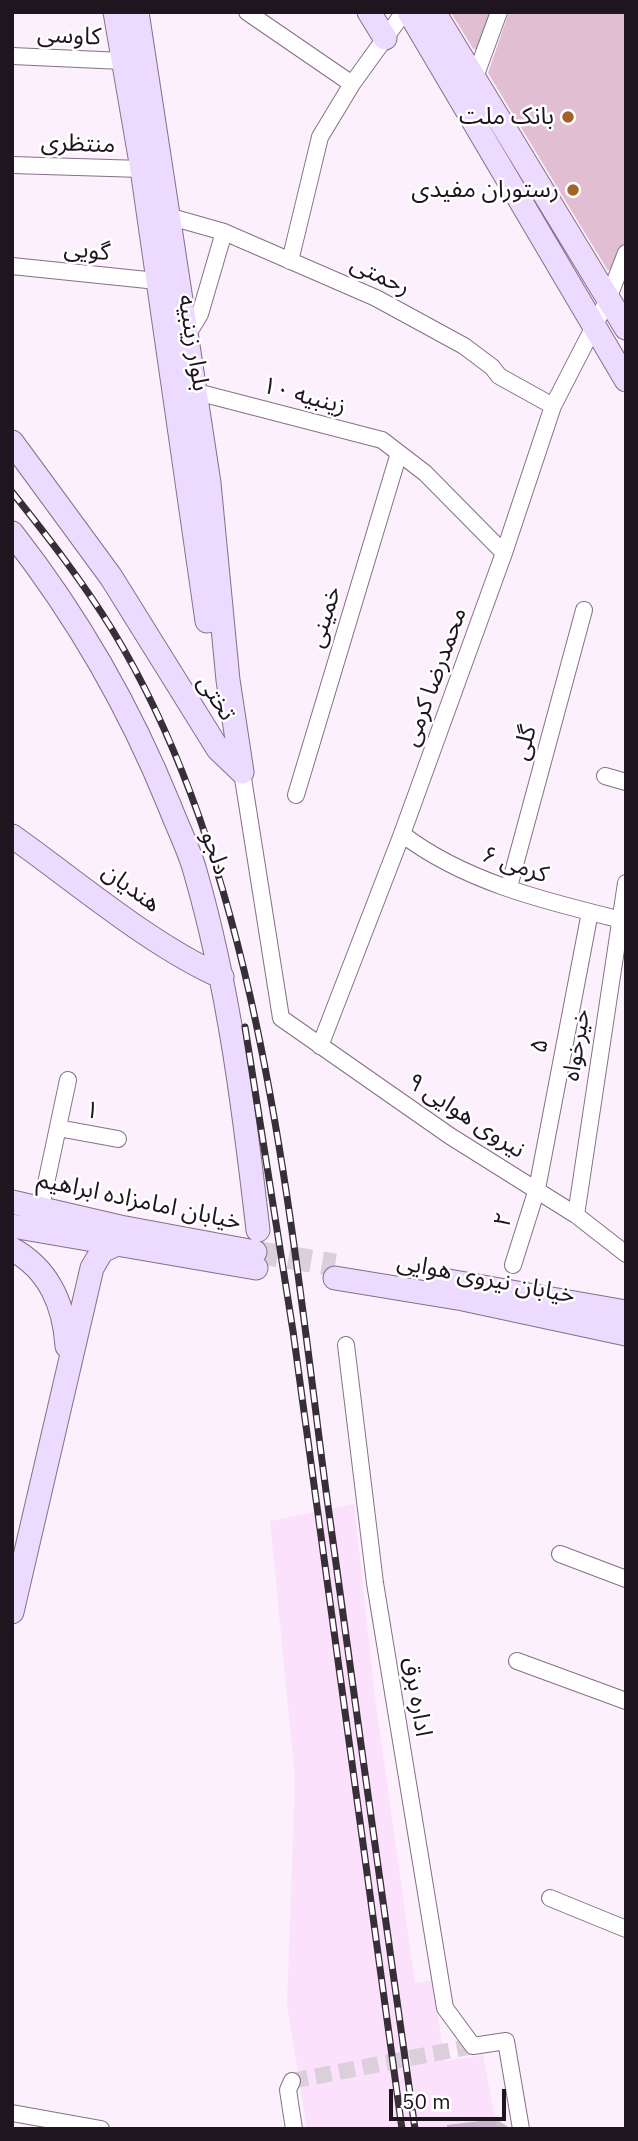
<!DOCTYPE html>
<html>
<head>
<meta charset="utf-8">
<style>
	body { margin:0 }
	#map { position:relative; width:638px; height:2141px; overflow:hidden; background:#fbf0fc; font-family:"IBM Plex Sans",sans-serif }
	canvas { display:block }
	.frame { position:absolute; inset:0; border:14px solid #1e151f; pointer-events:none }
	.scale { position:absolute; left:389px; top:2089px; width:117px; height:32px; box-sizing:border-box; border:4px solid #1e151f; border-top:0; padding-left:9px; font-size:21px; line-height:24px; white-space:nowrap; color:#1e151f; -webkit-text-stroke:5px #fff; paint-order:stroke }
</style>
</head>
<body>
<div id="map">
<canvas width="638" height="2141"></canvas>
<div class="frame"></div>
<div class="scale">50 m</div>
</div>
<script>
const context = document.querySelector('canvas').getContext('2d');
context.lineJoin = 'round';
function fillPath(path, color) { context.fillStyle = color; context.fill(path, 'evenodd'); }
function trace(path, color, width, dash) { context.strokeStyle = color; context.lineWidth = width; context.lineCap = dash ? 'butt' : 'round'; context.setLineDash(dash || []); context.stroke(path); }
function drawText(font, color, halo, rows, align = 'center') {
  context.font = font + ' "IBM Plex Sans","Noto Sans Arabic",sans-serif'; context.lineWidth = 5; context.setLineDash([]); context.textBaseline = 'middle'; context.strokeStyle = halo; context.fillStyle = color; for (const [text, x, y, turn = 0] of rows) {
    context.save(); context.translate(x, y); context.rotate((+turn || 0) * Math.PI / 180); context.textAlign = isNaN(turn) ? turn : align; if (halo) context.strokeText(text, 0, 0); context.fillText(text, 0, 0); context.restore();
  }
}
const built = new Path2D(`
	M 354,1504 L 375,1697 L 415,1983 L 432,1980 L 445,2061 L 483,2055 L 497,2129 L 307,2129 L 287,2006 L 295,1778 L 270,1521 Z`);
const shadow = new Path2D(`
	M 453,12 L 500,12 L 483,54 L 475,49 Z
	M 626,12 L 626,255 L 617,274 L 609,270 L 490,73 Z
	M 496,2119 L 511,2129 L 447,2129 L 447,2125 Z`);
const building = new Path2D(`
	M 451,12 L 488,12 L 474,50 L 453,16 Z
	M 509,12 L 626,12 L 626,243 L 617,249 L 608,271 L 488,73 Z`);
const streetTunnel = new Path2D(`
	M 292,2081 L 473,2046`);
const secondaryTunnel = new Path2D(`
	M 255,1252 L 335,1265`);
const street = new Path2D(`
	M 247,12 L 352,84
	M 12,56 L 123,61
	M 474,80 L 499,12
	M 12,165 L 142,169
	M 171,217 L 224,232 L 376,298 L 464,346 L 492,367 L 499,376 L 553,406
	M 290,261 L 320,137 L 352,84 L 404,12
	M 12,266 L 157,281
	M 186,337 L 200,314 L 224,232
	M 193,391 L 382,440 L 425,473 L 504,553
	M 242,772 L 281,1018 L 450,1136 L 576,1215 L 626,1254
	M 605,776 L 626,782
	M 296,795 L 399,453
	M 402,834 C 466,883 549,902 626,921
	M 509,887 L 584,610
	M 320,1046 L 402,834 L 504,553 L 553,406 L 608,299 L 626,253
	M 58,1128 L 118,1139
	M 41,1207 L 68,1080
	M 576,1215 L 626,883
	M 513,1265 L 537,1189 L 590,912
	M 346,1345 L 375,1583 L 445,2008 L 473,2046 L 506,2041 L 521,2129
	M 560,1554 L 626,1579
	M 517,1661 L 626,1701
	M 550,1898 L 626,1929
	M 292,2081 L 288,2090 L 294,2129
	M 12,2113 L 101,2129`);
const secondary = new Path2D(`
	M 115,12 L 142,169 L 207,621
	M 137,12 L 209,483 L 228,680 L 242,772
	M 369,12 L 385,38
	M 409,12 L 626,380
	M 434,12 L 626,328
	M 12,442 L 111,577 L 218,749 L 242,772
	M 12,533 C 77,616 130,708 170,807 C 178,828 189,849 195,871 C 229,988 244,1109 258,1230
	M 12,836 C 77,882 150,945 222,977
	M 12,1202 L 120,1227 L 255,1252
	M 12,1226 L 256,1268
	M 12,1249 C 50,1270 64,1305 67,1346
	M 335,1278 L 463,1299 L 626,1334
	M 443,1280 L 626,1312
	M 12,1612 L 92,1268 L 102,1251 L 117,1244`);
const rail = new Path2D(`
	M 12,492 C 48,537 83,582 113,631 C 261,875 289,1212 326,1491 C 355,1704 385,1916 415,2129
	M 245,1027 L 293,1331 L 402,2129`);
const markers = [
	[568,117,7,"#a16328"],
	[573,190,7,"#a16328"]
];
const streetNames = [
	["کاوسی",69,36,3],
	["منتظری",78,144,2],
	["گویی",87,251,6],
	["رحمتی",380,276,25],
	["بلوار زینبیه",193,343,81],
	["زینبیه ۱۰",304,396,15],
	["خمینی",325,617,-73],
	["محمدرضا کرمی",435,677,-70],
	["تختی",216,698,57],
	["گلی",525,743,-75],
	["دلجو",215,853,71],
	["کرمی ۶",515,865,19],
	["هندیان",131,888,36],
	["خیرخواه",577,1045,-81],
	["۵",540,1046,-80],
	["۱",92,1111,11],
	["نیروی هوایی ۹",466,1116,33],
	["خیابان امامزاده ابراهیم",139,1201,12],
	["۲",504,1220,-73],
	["خیابان نیروی هوایی",486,1279,11],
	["اداره برق",417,1697,81]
];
const poiNames = [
	["بانک ملت",554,117],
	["رستوران مفیدی",559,190]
];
fillPath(built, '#fbe1fc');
fillPath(shadow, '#0003');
fillPath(building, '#e2bed2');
trace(streetTunnel, '#dacfdb', 16, [16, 8]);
trace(secondaryTunnel, '#dacfdb', 23, [23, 11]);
trace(street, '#876f88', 18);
trace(secondary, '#876f88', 25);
trace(street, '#fff', 16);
trace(secondary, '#ecdbfe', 23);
trace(rail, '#372e38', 7);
trace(rail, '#fff', 4.5, [13]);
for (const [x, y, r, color] of markers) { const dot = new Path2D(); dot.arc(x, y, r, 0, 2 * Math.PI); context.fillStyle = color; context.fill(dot); trace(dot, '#fff', 2.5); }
drawText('24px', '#1e151f', '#fff', streetNames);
drawText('24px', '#1e151f', '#fff', poiNames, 'right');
</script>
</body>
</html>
